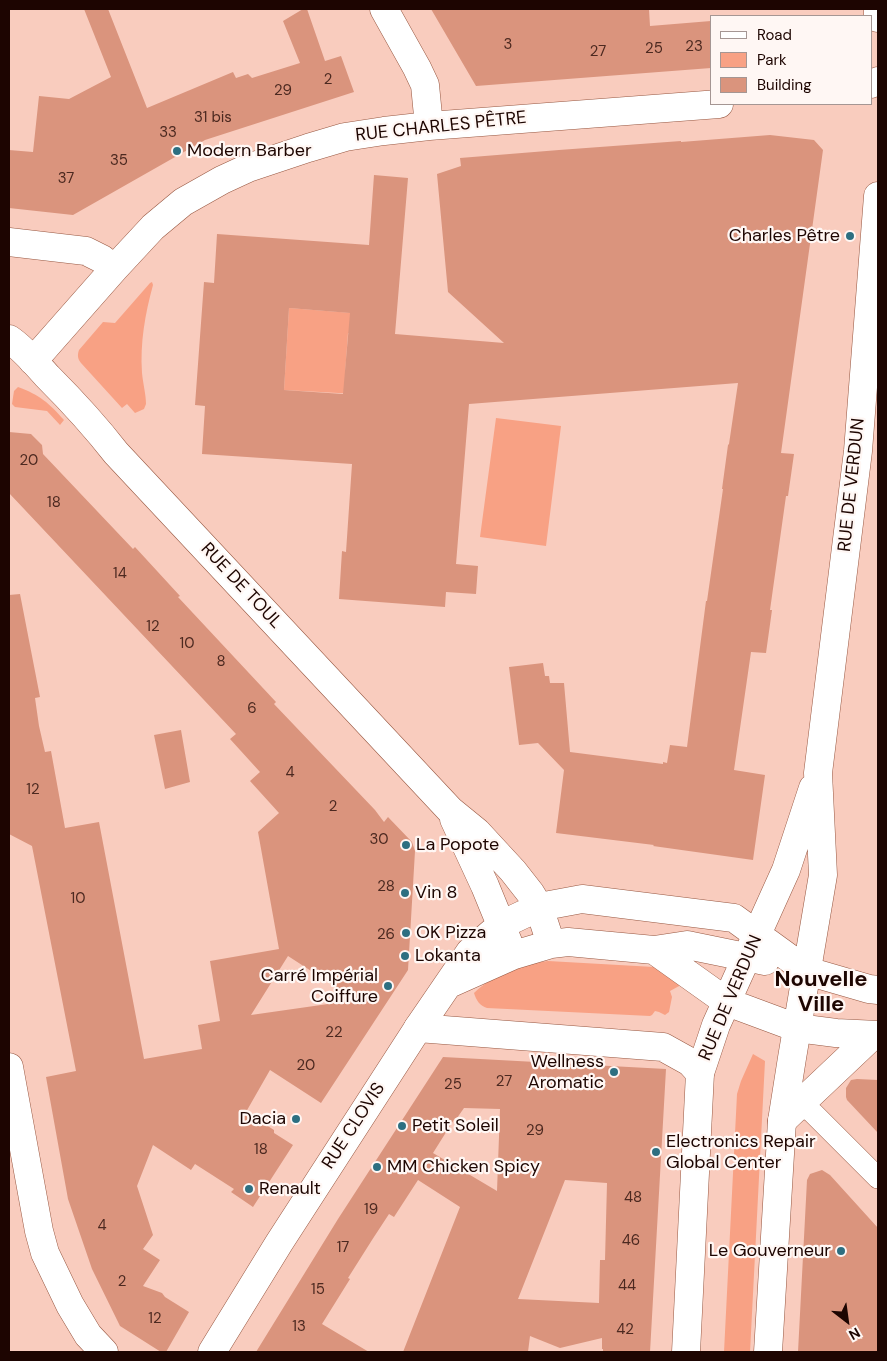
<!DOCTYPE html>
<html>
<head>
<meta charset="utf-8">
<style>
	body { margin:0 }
	#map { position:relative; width:887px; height:1361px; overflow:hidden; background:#f9ccbe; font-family:"DM Sans",sans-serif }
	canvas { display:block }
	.frame { position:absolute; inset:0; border:10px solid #1d0501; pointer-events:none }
	.legend { position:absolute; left:710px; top:15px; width:162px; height:90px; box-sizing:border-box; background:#fff7f4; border:1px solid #a59693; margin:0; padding:6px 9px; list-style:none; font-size:15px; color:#1d0501 }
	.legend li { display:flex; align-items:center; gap:10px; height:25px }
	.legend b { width:25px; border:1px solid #a59693 }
	.north { position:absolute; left:822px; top:1296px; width:50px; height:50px; -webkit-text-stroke:4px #fff7f4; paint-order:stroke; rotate:150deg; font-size:14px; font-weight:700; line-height:20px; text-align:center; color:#1d0501 }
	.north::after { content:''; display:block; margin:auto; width:18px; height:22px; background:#1d0501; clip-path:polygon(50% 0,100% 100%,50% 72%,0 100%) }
</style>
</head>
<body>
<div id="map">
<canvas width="887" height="1361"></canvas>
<div class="frame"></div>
<ul class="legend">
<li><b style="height:6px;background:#fff"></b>Road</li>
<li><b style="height:14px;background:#f8a184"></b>Park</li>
<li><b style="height:14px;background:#da947d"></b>Building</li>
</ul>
<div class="north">N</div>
</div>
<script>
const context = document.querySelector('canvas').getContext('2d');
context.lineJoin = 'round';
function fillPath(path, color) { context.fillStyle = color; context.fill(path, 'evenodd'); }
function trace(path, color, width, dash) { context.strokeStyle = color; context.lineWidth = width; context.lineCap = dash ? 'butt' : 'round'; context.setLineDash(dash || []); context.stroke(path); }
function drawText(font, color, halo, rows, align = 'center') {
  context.font = font + ' "DM Sans",sans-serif'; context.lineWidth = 4.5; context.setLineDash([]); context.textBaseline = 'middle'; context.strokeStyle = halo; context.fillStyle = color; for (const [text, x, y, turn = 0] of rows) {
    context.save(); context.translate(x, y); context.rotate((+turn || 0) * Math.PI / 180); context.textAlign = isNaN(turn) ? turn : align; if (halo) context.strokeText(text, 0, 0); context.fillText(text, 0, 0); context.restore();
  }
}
const green = new Path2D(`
	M 152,282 L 153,285 C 145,314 140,343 142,373 C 143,384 146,394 146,404 L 144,409 L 135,413 L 127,404 L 122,408 L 81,363 C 78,359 77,356 79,350 L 103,322 L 115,323 L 150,283 Z
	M 289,308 L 364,314 L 351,333 L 348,333 L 345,374 L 348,375 L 357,394 L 284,390 Z
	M 18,387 C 40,395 49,403 64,420 L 60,425 L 47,411 L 15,407 L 12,404 L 14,391 Z
	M 496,418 L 561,426 L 546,546 L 480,537 Z
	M 548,961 L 654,967 L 681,985 L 670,991 L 672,997 L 669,1012 L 665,1015 L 659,1012 L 655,1011 L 652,1015 L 650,1016 L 487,1008 C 480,1006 476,1000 474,993 C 494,974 521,964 548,961 Z
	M 753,1054 L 765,1061 L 750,1352 L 724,1352 L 737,1094 L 741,1081 Z`);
const building = new Path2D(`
	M 84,9 L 108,9 L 147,108 L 233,72 L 236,78 L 248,74 L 252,78 L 300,63 L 283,21 L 303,9 L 307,9 L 325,61 L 341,56 L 354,92 L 205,140 L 73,215 L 9,208 L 9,150 L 33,152 L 39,96 L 69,99 L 111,77 Z
	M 431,9 L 649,9 L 650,26 L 711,21 L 711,68 L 476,86 Z
	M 770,135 L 814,140 L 823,150 L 781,453 L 794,454 L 788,496 L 786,496 L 770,610 L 772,610 L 766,653 L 751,652 L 734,770 L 765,775 L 753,860 L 653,846 L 654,845 L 556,833 L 564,770 L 538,743 L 519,745 L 509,667 L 543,663 L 545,676 L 549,676 L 550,683 L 564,683 L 570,752 L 663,764 L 663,762 L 667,763 L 670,745 L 687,747 L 706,601 L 707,601 L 723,489 L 722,489 L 728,445 L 729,444 L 738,383 L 469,404 L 456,564 L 478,566 L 476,594 L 446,592 L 445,607 L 339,599 L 342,551 L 346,552 L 352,464 L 202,454 L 205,406 L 195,405 L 204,282 L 214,283 L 217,234 L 369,245 L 374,175 L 408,178 L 395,334 L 504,343 L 448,292 L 437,174 L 461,166 L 460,158 L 559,150 L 681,141 L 681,142 ZM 289,308 L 350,313 L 343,394 L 284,390 Z
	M 9,432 L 31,434 L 42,445 L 43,454 L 133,549 L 135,547 L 180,596 L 178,597 L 276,702 L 274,704 L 375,810 L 384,822 L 388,817 L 412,842 L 415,851 L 408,970 L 391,996 L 321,1103 L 270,1070 L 246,1112 L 274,1130 L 274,1133 L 293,1145 L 253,1207 L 231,1192 L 234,1189 L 195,1164 L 191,1170 L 153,1145 L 137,1186 L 153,1235 L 143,1249 L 160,1260 L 143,1286 L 162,1293 L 165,1297 L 189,1312 L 166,1352 L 161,1352 L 120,1326 L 92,1269 L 68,1199 L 46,1077 L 76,1071 L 32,846 L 9,834 L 9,595 L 20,594 L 40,697 L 35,698 L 39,726 L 45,752 L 51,751 L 65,828 L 99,822 L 144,1059 L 202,1049 L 198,1025 L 220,1021 L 210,961 L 279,949 L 258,832 L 279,813 L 250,781 L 260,772 L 230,739 L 236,734 L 9,493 ZM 288,956 L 356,1000 L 251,1015 Z
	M 181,730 L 190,782 L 165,789 L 154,735 Z
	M 443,1057 L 666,1069 L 650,1352 L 603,1352 L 603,1349 L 602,1349 L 602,1338 L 560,1348 L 530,1336 L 528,1352 L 403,1352 L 460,1207 L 418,1180 L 394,1217 L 389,1214 L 372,1240 L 348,1278 L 350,1279 L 322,1324 L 369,1352 L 256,1352 L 338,1219 ZM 464,1108 L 500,1109 L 497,1191 L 433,1153 L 455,1118 L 457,1118 ZM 565,1180 L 607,1183 L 605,1260 L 600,1260 L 599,1303 L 518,1299 Z
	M 857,1079 L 878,1080 L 878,1133 L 847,1100 L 846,1097 L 846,1088 L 851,1080 Z
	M 822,1170 L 830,1175 L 878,1228 L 878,1352 L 798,1352 L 807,1180 L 810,1174 Z`);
const pedestrian = new Path2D(`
	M 800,1103 L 813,1113 L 878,1178`);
const minor = new Path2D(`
	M 384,9 L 417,68 L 425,85 L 429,126
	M 871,84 L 878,81
	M 9,242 L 86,251 L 102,259 L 114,269
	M 33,361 L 114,269 L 153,227 L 183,202 L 222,180 L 248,168 L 308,148 L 345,137 L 384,131 L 429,126 L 719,104
	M 418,1028 L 663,1047 L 690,1062 L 700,1073
	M 9,1067 L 39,1231 L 45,1253 L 70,1305 L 88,1335 L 104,1352`);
const tertiary = new Path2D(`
	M 807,971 L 869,989 L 878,990
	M 797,1028 L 836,1033 L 878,1035
	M 782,1121 L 873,1035`);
const secondary = new Path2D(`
	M 878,9 L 878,18
	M 9,339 C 24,349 36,364 48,377 C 72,401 95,426 116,453 L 450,810 L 477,832 L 513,871 L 531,894 L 539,907 L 551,944
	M 454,819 L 485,886 L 508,942
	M 654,950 L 727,1002 L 797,1028
	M 449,984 L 514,955 L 551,944 L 568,942 L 654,950 L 687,945 L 765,961
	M 212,1352 L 279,1243 L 418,1028 L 470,952 L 501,925 L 539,907 L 582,899 L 734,918 L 807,971
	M 686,1352 L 700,1073 L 716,1025 L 786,870 L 813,788
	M 768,1352 L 782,1121 L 792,1058 L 823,875 L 818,773 L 858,451 L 878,196`);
const markers = [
	[177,151,5,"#2d6f81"],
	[850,236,5,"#2d6f81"],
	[406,845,5,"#2d6f81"],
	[405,893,5,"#2d6f81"],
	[406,933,5,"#2d6f81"],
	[405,956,5,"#2d6f81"],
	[388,986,5,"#2d6f81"],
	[614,1072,5,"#2d6f81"],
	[296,1119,5,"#2d6f81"],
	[402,1126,5,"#2d6f81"],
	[656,1152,5,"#2d6f81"],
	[377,1167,5,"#2d6f81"],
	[249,1189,5,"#2d6f81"],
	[841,1251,5,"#2d6f81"]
];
const numberNames = [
	["3",508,45],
	["23",694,47],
	["25",654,49],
	["27",598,52],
	["2",328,80],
	["29",283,91],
	["31 bis",213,118],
	["33",168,133],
	["35",119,161],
	["37",66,179],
	["20",29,461],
	["18",54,503],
	["14",120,574],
	["12",153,627],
	["10",187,644],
	["8",221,662],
	["6",252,709],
	["4",290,773],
	["12",33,790],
	["2",333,807],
	["30",379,840],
	["28",386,887],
	["10",78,899],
	["26",386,935],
	["22",334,1033],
	["20",306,1066],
	["27",504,1082],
	["25",453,1085],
	["29",535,1131],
	["18",261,1150],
	["48",633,1198],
	["19",371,1210],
	["4",102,1226],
	["46",631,1241],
	["17",343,1248],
	["2",122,1282],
	["44",627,1286],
	["15",318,1290],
	["12",155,1319],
	["13",299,1327],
	["42",625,1330]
];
const streetNames = [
	["RUE CHARLES PÊTRE",441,127,-6],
	["RUE DE VERDUN",852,485,-84],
	["RUE DE TOUL",241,586,47],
	["RUE DE VERDUN",731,998,-67],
	["RUE CLOVIS",354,1126,-57]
];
const poiNames = [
	["Modern Barber",187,151],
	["Charles Pêtre",840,236,"right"],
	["La Popote",416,845],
	["Vin 8",415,893],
	["OK Pizza",416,933],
	["Lokanta",415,956],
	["Carré Impérial",378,976,"right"],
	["Coiffure",378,997,"right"],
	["Wellness",604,1062,"right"],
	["Aromatic",604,1083,"right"],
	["Dacia",286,1119,"right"],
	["Petit Soleil",412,1126],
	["Electronics Repair",666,1142],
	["Global Center",666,1163],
	["MM Chicken Spicy",387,1167],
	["Renault",259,1189],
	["Le Gouverneur",831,1251,"right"]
];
const districtNames = [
	["Nouvelle",821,980],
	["Ville",821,1005]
];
fillPath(green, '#f8a184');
fillPath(building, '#da947d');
trace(pedestrian, '#975741', 22);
trace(minor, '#975741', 29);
trace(tertiary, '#975741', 29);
trace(secondary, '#975741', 29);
trace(pedestrian, '#fff', 21);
trace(minor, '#fff', 28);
trace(tertiary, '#fff', 28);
trace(secondary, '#fff', 28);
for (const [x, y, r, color] of markers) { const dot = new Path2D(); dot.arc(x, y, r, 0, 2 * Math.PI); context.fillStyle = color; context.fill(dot); trace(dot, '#fff7f4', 2); }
drawText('15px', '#4c2920', null, numberNames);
drawText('18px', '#1d0501', '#fff7f4', streetNames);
drawText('18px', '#1d0501', '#fff7f4', poiNames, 'left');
drawText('bold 22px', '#1d0501', '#fff7f4', districtNames);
</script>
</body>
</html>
